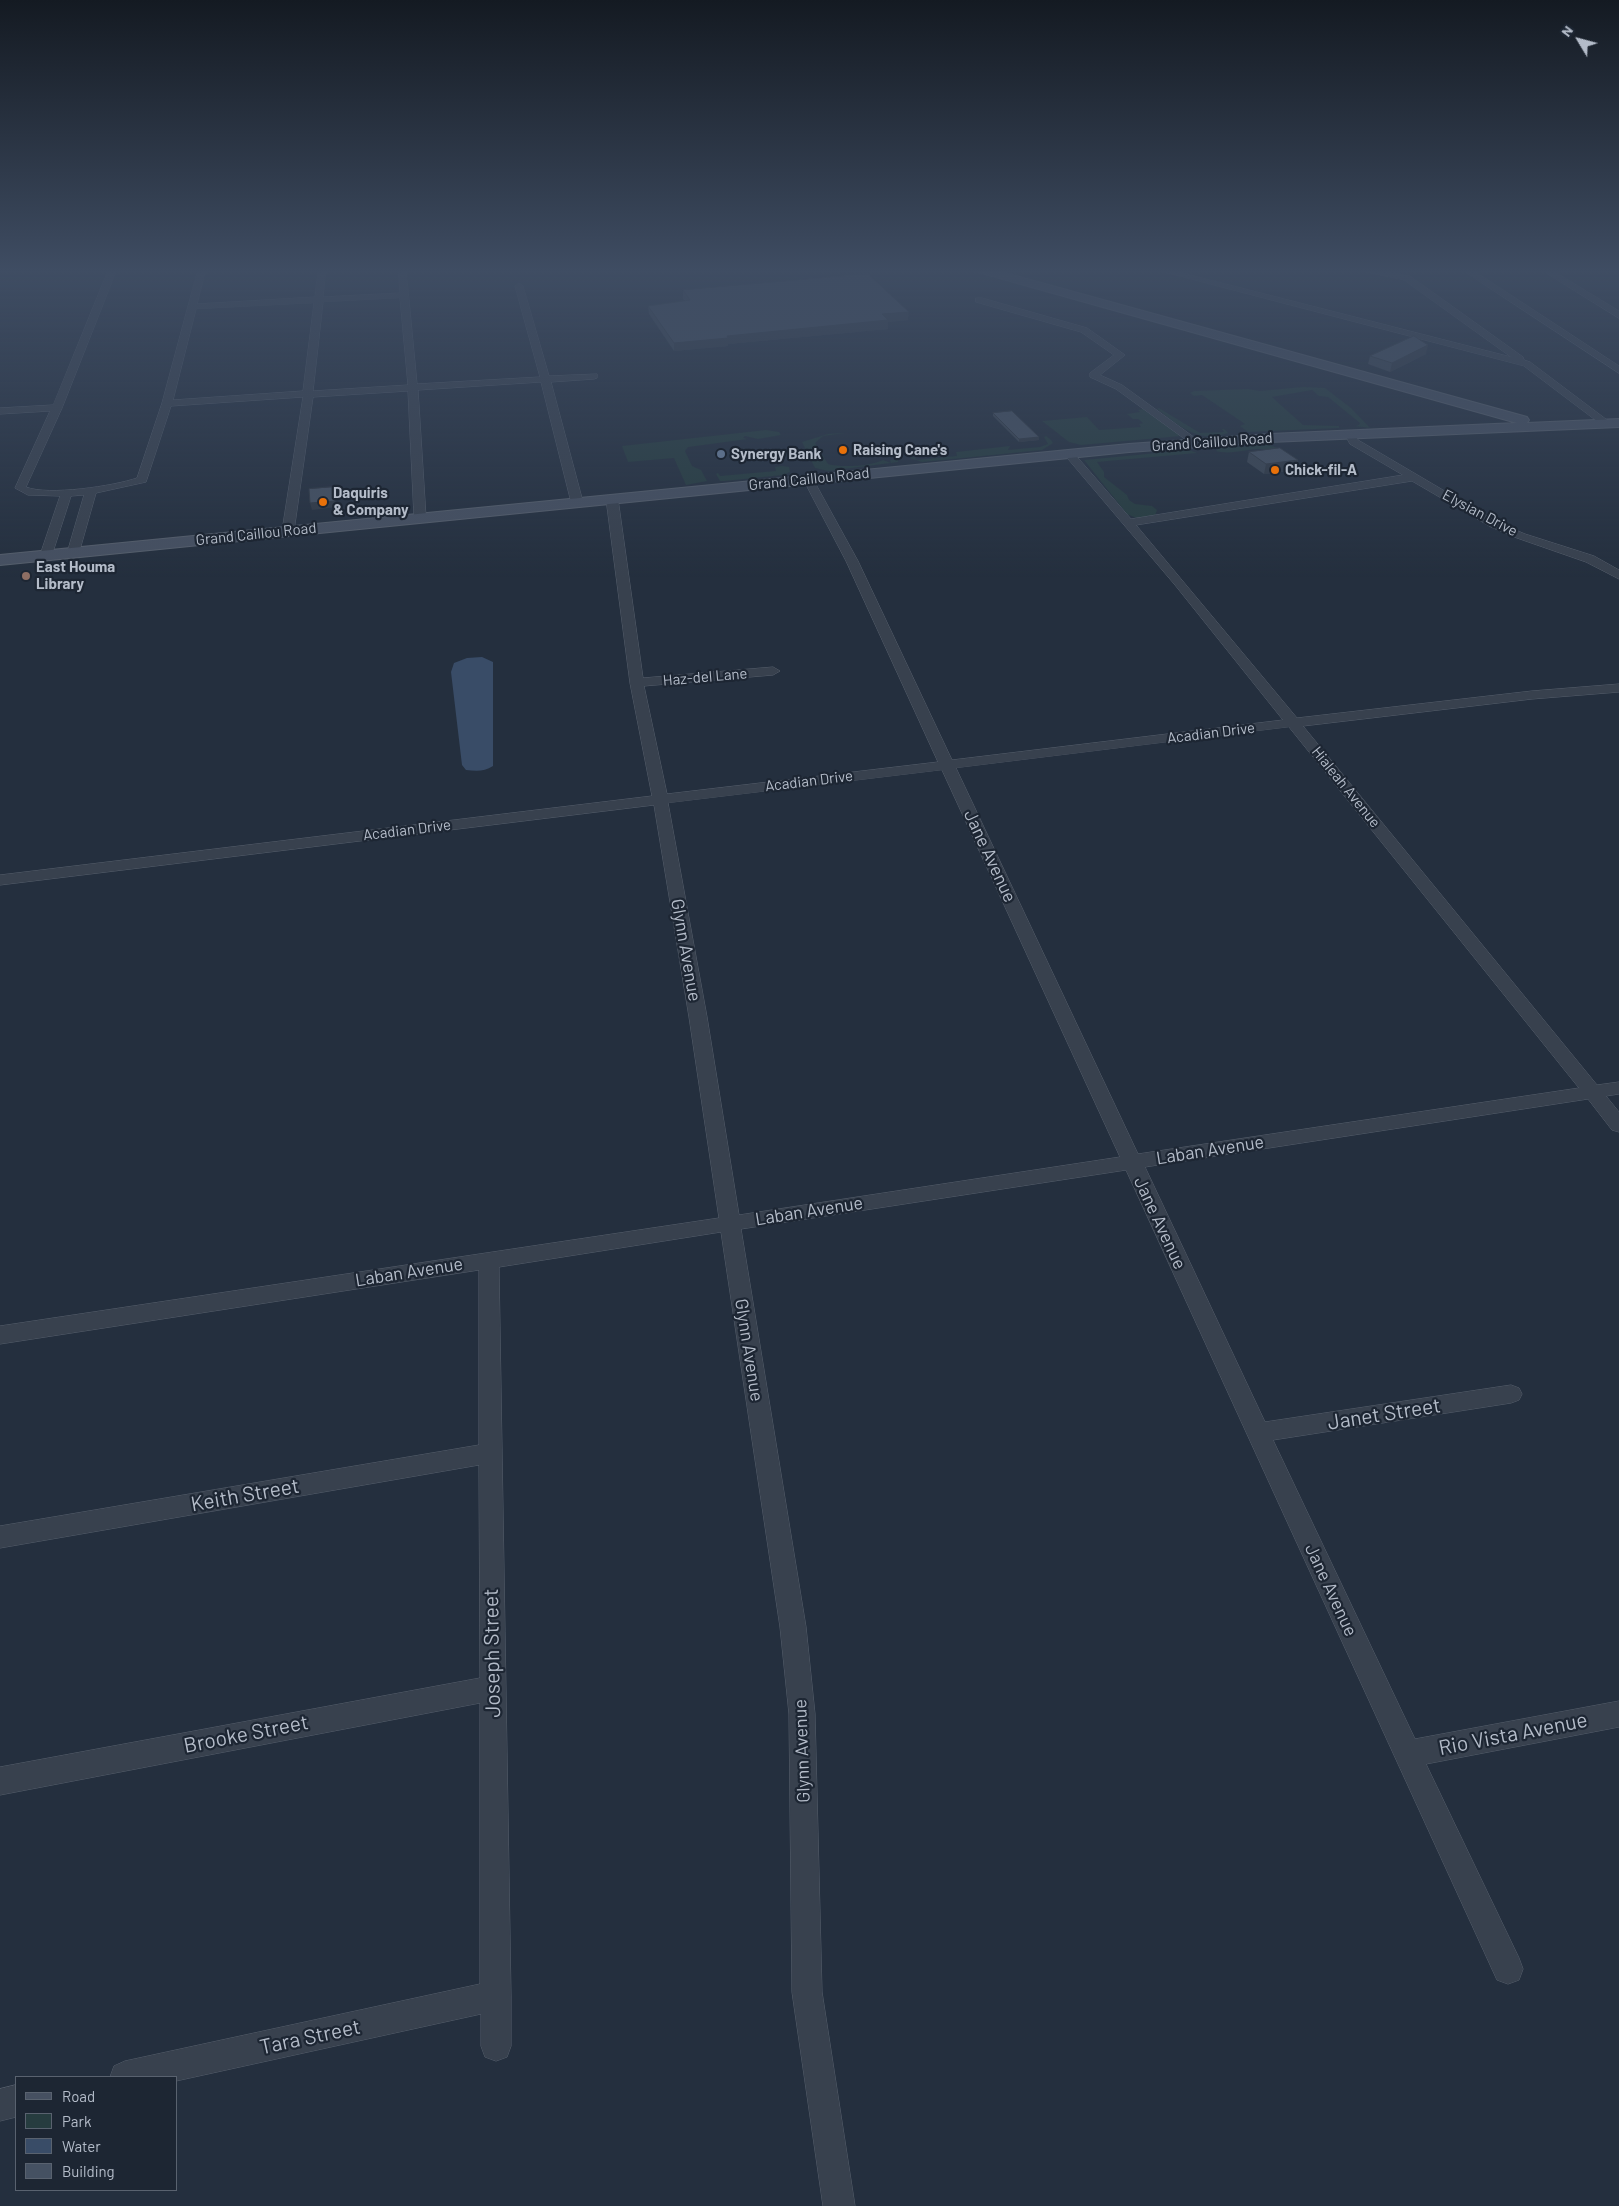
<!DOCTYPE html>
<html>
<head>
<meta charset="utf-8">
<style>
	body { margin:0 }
	#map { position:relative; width:1619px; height:2206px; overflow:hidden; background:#242f3e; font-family:Barlow,sans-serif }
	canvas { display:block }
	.legend { position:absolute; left:15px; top:2076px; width:162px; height:115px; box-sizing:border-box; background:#1d2633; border:1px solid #59626f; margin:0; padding:6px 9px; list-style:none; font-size:15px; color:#b4bcc9 }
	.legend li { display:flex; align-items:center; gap:10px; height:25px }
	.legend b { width:25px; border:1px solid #59626f }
	.north { position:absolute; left:1554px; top:15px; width:50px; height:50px; -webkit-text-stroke:4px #1d2633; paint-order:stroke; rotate:307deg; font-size:14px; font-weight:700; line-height:20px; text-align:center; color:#b4bcc9 }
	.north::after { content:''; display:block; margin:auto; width:18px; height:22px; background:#b4bcc9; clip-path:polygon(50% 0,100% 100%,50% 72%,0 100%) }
</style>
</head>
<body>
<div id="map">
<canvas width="1619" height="2206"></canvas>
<ul class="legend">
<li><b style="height:6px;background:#465061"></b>Road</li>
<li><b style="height:14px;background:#263c3f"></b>Park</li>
<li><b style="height:14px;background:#394c67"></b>Water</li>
<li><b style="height:14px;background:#455162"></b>Building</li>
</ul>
<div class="north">N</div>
</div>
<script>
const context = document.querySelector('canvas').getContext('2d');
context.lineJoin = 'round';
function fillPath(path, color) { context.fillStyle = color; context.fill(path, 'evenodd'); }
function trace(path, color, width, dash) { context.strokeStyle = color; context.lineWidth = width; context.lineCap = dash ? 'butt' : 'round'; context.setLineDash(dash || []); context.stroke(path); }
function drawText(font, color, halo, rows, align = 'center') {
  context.font = font + ' Barlow,sans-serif'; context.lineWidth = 4.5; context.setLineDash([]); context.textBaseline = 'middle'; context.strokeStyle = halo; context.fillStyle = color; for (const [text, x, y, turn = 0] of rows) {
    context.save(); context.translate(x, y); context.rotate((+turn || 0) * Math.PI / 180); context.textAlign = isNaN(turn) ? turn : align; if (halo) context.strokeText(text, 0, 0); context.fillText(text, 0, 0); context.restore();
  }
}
const green = new Path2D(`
	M 1303,387 L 1325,388 L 1351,408 L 1370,428 L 1355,426 L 1359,425 L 1360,423 L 1328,397 L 1319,396 L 1312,390 L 1272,397 L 1303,425 L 1339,426 L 1339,428 L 1248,432 L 1240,426 L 1245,424 L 1202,395 L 1194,396 L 1190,393 L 1194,391 L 1248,389 L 1260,391 Z
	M 1159,408 L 1200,433 L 1224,432 L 1222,429 L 1224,429 L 1228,433 C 1199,444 1179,426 1157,409 Z
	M 1143,409 L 1181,436 L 1081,445 L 1069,442 L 1042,421 L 1087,417 L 1099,430 L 1141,427 L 1139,424 L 1143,423 L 1138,419 L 1133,419 L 1127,414 L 1140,412 L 1138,410 Z
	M 766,430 L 779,432 L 781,435 L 758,439 L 745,436 L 743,438 L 748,439 L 688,447 L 685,451 L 692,466 L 701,470 L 707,481 L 686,485 L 674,458 L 628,462 L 622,446 Z
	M 843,433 L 845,433 L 823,436 L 815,443 L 828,464 C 841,468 872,466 883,460 L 891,463 L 890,460 L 898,460 L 898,462 L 828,471 L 815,468 L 802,442 L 828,434 Z
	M 1046,436 L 1051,440 L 1053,443 L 1042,450 L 922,462 L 910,458 L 914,457 L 917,460 L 957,456 L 956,452 L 1010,446 L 1008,450 L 1040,447 L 1048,444 L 1044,437 Z
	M 1269,445 L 1280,449 C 1272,451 1268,449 1260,449 C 1245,449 1232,455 1216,451 L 1219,448 Z
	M 1189,450 L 1197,453 L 1097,462 L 1104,472 L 1104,477 L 1127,495 L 1129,500 L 1135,504 L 1152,506 L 1157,510 L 1155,515 L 1136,518 L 1127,514 L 1084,460 Z
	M 782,466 L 789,467 L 790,472 L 783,475 L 725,481 L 720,481 L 716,474 L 718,473 L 720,476 L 776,471 L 775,467 Z`);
const water = new Path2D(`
	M 482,657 L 493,662 L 493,766 C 484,772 476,771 466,770 L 462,765 L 451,672 L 454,663 L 467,658 Z`);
const street = new Path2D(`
	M 109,269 L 117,269 L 62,408 L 26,487 C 48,496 114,486 137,478 L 162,403 L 198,269 L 206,269 L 197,304 L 315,297 L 318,269 L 326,269 L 323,297 L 400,293 L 398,269 L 406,269 L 417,384 L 540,377 L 515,286 L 519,283 L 523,286 L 549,376 L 597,374 L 597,378 L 594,379 L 551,382 L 583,502 L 577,505 L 571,502 L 541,382 L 418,390 L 426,517 L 420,520 L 414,517 L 408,391 L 313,397 L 294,531 L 288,534 L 282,531 L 303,397 L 171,406 L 146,482 L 96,493 L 79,553 L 73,557 L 67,553 L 84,495 L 71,496 L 52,555 L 46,559 L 42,558 L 40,555 L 60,496 L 28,495 L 15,488 L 50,411 L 0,414 L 0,408 L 53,405 ZM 400,298 L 408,385 L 313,391 L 323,302 ZM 314,303 L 303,391 L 173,400 L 196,309 Z
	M 1153,269 L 1167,269 L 1511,357 L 1404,280 L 1352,269 L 1371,269 L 1410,276 L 1523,357 L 1524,360 L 1530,362 L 1611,423 L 1610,425 L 1602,425 L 1524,366 Z
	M 1461,269 L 1471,269 L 1619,366 L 1619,373 Z
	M 1540,269 L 1550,269 L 1619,311 L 1619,318 Z
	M 976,298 L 982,298 L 1087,328 L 1125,355 L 1100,375 L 1122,385 L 1202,443 L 1201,445 L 1193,445 L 1116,389 L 1090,377 L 1090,373 L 1114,355 L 1081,332 L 976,302 Z
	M 1350,432 L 1354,433 L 1358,440 L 1499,523 L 1525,534 L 1594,556 L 1619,570 L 1619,579 L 1586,562 L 1517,538 L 1491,527 L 1412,481 L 1136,525 L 1297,718 L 1532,691 L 1619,684 L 1619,692 L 1532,699 L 1303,726 L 1597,1085 L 1619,1082 L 1619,1094 L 1606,1096 L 1619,1112 L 1619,1132 L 1612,1130 L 1588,1099 L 1145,1167 L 1265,1422 L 1511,1385 L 1519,1388 L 1522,1394 L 1519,1400 L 1511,1403 L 1273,1440 L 1415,1739 L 1619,1701 L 1619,1727 L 1426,1764 L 1519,1958 L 1523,1969 L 1519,1980 L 1508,1984 L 1497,1980 L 1126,1170 L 741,1229 L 806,1627 L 815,1714 L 822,1992 L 855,2206 L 823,2206 L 792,1992 L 789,1714 L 780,1627 L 721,1232 L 499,1267 L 511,1996 L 511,2046 L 507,2057 L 496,2061 L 485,2057 L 481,2046 L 481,2014 L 176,2081 L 176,2077 L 110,2077 L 114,2066 L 125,2061 L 480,1984 L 480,1703 L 0,1795 L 0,1767 L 480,1678 L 479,1465 L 0,1548 L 0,1526 L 479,1445 L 479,1270 L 0,1344 L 0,1326 L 719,1218 L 689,1017 L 654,805 L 0,885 L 0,875 L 652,796 L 630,683 L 606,499 L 612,496 L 618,499 L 643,678 L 773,667 L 780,671 L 773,675 L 644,686 L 667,794 L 938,762 L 846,561 L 803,479 L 808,476 L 813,479 L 858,561 L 952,760 L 1283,720 L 1175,585 L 1063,453 L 1064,451 L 1072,451 L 1131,519 L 1403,475 L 1350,444 L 1345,435 ZM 1289,727 L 1579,1088 L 1138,1154 L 956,768 ZM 942,770 L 1120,1157 L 739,1215 L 707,1017 L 668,803 Z
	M 16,2085 L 16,2117 L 0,2121 L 0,2089 Z`);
const secondary = new Path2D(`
	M 972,269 L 991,269 L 1527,417 L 1529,420 L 1527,423 L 1619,419 L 1619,427 L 1270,442 L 1129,452 L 0,565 L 0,555 L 1129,444 L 1270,434 L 1517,423 L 974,271 Z`);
const wall = new Path2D(`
	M 683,290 L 908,320 L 888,322 L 888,329 L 728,344 L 728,346 L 674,351 L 649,314 L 648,306 L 685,301 L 683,299 Z
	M 1426,354 L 1390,372 L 1368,364 L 1370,356 Z
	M 993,413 L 1039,440 L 1019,442 L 993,416 Z
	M 1249,452 L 1298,460 L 1296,470 L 1264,474 L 1247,462 Z`);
const shadedWall = new Path2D(`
	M 909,312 L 908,320 L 888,322 L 888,329 L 728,344 L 728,346 L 674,351 L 674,343 L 882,314 Z
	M 1428,345 L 1426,354 L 1390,372 L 1392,363 Z
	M 1039,437 L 1039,440 L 1019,442 L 1019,439 Z
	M 1298,460 L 1296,470 L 1264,474 L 1266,464 Z
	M 333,487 L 336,507 L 312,510 L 310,503 Z`);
const building = new Path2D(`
	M 868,274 L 909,312 L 882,314 L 888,320 L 727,336 L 728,338 L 674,343 L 648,306 L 690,300 L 683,290 Z
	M 1414,336 L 1428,345 L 1392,363 L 1370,356 Z
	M 1012,411 L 1039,437 L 1019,439 L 993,413 Z
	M 1280,448 L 1298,460 L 1266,464 L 1249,452 Z
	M 333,487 L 335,501 L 310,503 L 309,489 Z`);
const markers = [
	[843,450,5,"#e8710a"],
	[721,454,5,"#5c6f8a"],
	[1275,470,5,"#e8710a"],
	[323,502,5,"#e8710a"],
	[26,576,5,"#8d6e63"]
];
const farStreetnames = [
	["Grand Caillou Road",1212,442,-4],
	["Grand Caillou Road",809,479,-6],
	["Elysian Drive",1480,513,28],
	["Grand Caillou Road",256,534,-6],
	["Haz-del Lane",705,677,-5],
	["Acadian Drive",1211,733,-7],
	["Acadian Drive",809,781,-7],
	["Hialeah Avenue",1346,787,51],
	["Acadian Drive",407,830,-7]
];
const farPoinames = [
	["Raising Cane's",853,450],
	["Synergy Bank",731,454],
	["Chick-fil-A",1285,470],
	["Daquiris",333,493],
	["& Company",333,510],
	["East Houma",36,567],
	["Library",36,584]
];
const streetNames = [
	["Jane Avenue",990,856,65],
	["Glynn Avenue",686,950,80],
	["Laban Avenue",1210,1150,-9],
	["Laban Avenue",809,1211,-9],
	["Jane Avenue",1160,1223,65],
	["Laban Avenue",409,1272,-9],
	["Glynn Avenue",749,1350,81],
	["Jane Avenue",1331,1590,65],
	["Glynn Avenue",802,1751,-92]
];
const nearStreetnames = [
	["Janet Street",1384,1414,-9],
	["Keith Street",245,1495,-10],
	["Joseph Street",492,1653,-91],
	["Brooke Street",246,1734,-11],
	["Rio Vista Avenue",1513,1734,-11],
	["Tara Street",310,2037,-12]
];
fillPath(green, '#263c3f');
fillPath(water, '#394c67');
trace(street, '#565f6c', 1);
trace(secondary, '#565f6c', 2);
fillPath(street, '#38414e');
fillPath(secondary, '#465061');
fillPath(wall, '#3b4654');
fillPath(shadedWall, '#303945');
fillPath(building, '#455162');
trace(building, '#303945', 1);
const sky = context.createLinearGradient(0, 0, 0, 578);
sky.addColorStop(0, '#141a22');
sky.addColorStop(0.47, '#3f4d63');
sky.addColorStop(1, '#3f4d6300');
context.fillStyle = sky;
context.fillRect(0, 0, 1619, 578);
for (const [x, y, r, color] of markers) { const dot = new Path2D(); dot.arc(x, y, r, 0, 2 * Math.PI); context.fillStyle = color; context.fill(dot); trace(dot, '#1d2633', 2); }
drawText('15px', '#b4bcc9', '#1d2633', farStreetnames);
drawText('bold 15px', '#b4bcc9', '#1d2633', farPoinames, 'left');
drawText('18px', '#b4bcc9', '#1d2633', streetNames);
drawText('21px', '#b4bcc9', '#1d2633', nearStreetnames);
</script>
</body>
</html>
